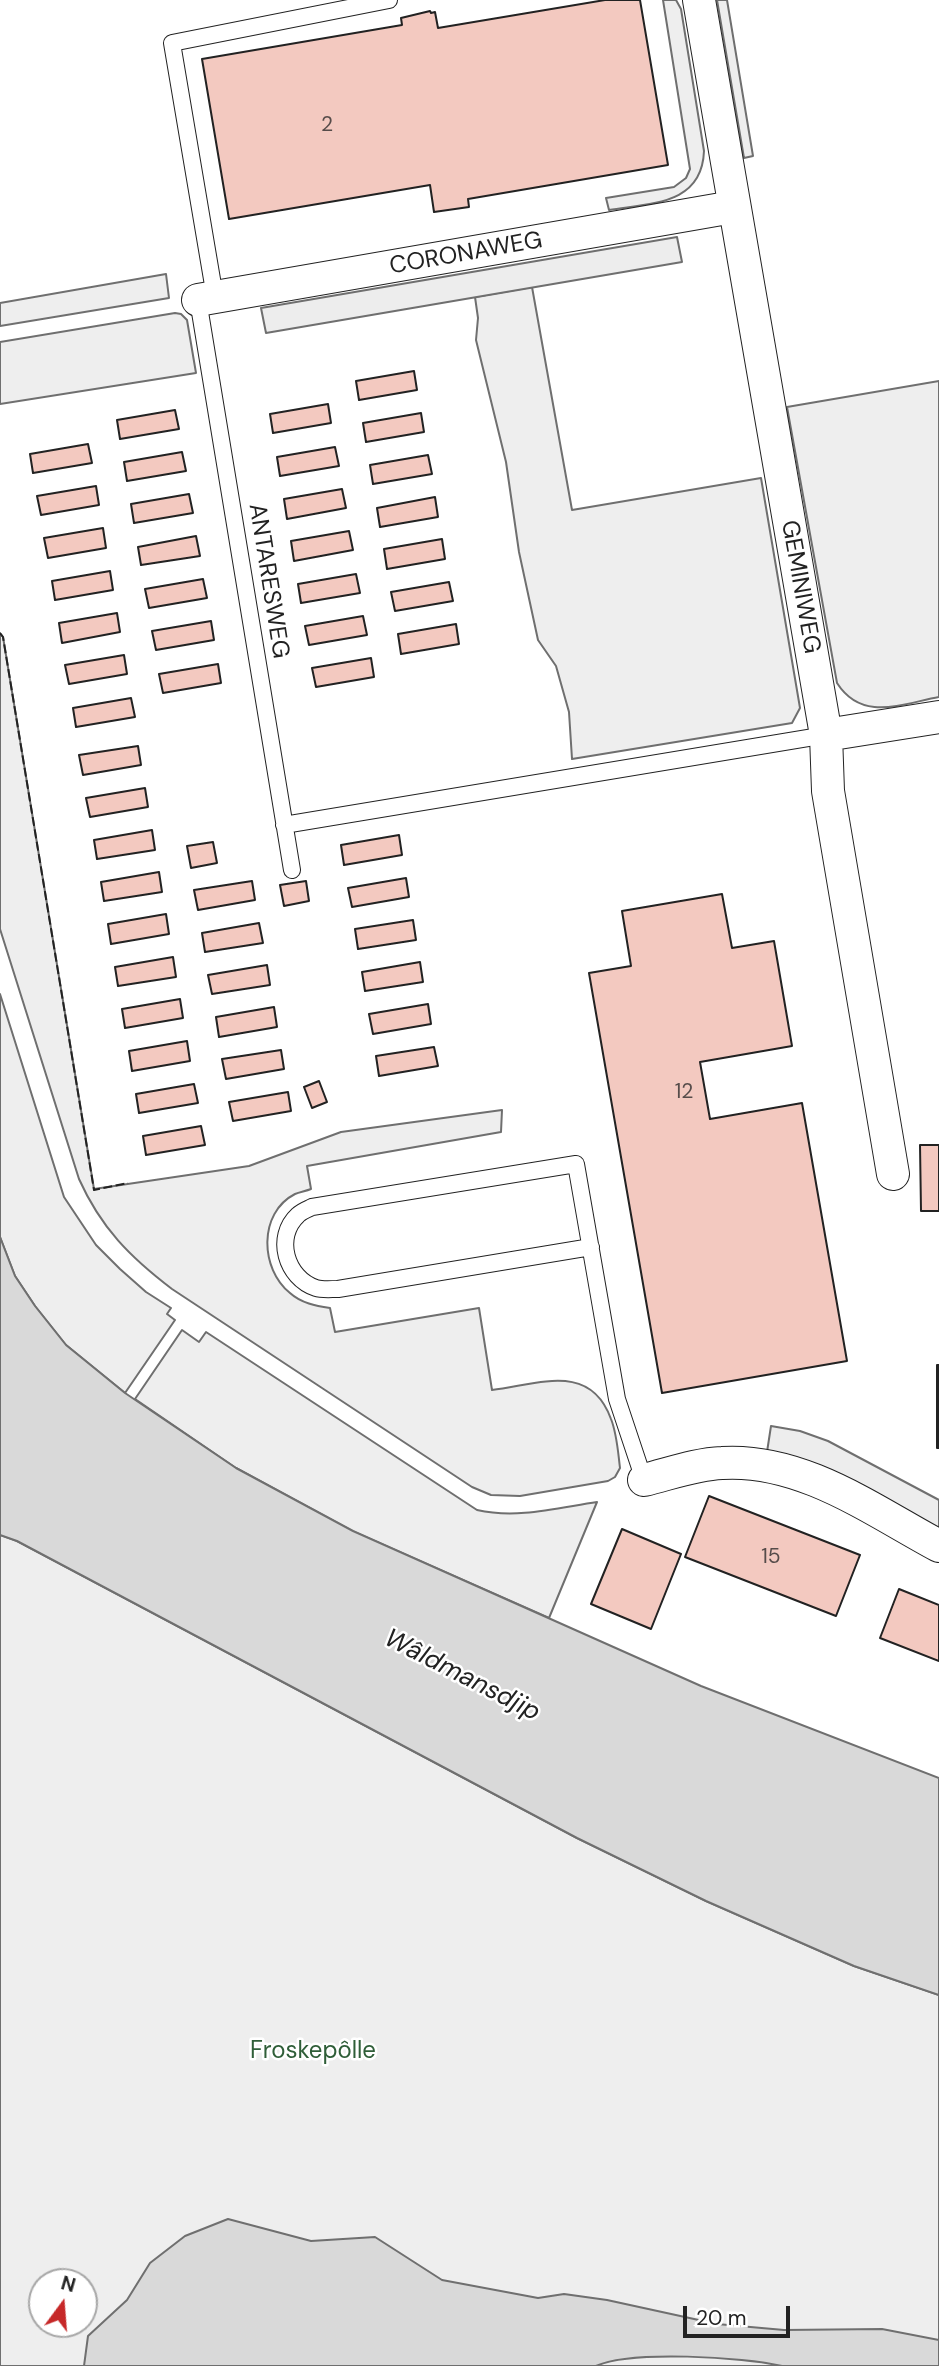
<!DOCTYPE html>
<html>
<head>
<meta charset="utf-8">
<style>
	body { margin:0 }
	#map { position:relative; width:939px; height:2366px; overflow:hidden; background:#fff; font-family:"DM Sans",sans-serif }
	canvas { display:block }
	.north { position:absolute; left:28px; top:2268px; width:70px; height:70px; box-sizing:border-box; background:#fff; border:2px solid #a7a7a7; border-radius:50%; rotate:16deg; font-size:19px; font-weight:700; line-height:28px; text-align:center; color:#222 }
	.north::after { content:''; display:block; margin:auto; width:24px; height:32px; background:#c62828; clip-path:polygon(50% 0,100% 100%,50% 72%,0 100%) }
	.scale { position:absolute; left:683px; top:2306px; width:107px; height:32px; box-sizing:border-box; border:4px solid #222; border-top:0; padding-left:9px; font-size:21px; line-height:24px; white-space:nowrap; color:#222; -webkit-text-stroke:5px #fff; paint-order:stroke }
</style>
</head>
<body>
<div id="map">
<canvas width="939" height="2366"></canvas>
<div class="north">N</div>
<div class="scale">20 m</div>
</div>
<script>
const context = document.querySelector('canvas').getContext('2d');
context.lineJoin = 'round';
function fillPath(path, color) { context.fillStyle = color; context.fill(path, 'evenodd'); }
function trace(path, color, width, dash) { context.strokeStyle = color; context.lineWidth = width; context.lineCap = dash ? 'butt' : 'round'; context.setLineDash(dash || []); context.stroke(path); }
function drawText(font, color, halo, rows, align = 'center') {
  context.font = font + ' "DM Sans",sans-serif'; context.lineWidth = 5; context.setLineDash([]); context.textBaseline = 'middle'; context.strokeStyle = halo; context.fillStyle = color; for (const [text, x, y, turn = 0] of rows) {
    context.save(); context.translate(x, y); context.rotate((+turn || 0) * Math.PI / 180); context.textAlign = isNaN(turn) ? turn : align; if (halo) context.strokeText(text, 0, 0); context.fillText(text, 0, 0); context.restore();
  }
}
const green = new Path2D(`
	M 663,0 L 676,0 L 681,9 L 704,151 C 702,205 651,203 609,210 L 606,198 L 674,187 L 686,178 L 690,169 Z
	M 717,0 L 727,0 L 753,156 L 744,158 Z
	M 166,274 L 169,298 L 0,326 L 0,303 Z
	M 532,287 L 572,510 L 761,478 L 800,708 L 792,723 L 572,759 L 569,712 L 556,666 L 538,640 L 519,552 L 506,462 L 476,340 L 478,318 L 475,297 Z
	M 175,313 L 181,314 L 187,320 L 196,373 L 0,404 L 0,342 Z
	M 939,381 L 939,697 C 901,704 862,722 837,683 L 787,407 Z
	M 0,633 L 3,637 L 94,1189 L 249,1166 L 341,1132 L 502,1110 L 501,1132 L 307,1166 L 311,1189 C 306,1191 300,1192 295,1194 C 258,1213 260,1269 290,1293 C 301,1303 316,1306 330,1308 L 335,1332 L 479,1308 L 492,1390 C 537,1385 590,1361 611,1419 C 617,1434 618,1452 620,1468 L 615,1477 L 608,1481 L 520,1496 L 491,1495 L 472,1487 L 172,1289 C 130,1257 101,1228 79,1179 L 0,929 Z
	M 0,994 L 64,1197 L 96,1245 L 120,1269 L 146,1292 L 171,1308 L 167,1314 L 175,1320 L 125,1393 L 66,1345 L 35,1306 L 15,1276 L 0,1237 Z
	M 182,1330 L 199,1342 L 206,1332 L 477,1510 C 517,1519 557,1508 597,1502 L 549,1618 L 352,1531 L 236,1468 L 135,1399 Z
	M 0,1535 L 17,1541 L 577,1838 L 706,1901 L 854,1966 L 939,1995 L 939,2366 L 0,2366 ZM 42,2282 L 84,2282 L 84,2324 L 42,2324 Z`);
const parking = new Path2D(`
	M 677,237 L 682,262 L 266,333 L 261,308 Z
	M 771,1426 L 800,1431 L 828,1441 L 939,1500 L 939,1532 L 767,1452 Z`);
const water = new Path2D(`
	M 0,1237 L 15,1276 L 35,1306 L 66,1345 L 125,1393 L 236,1468 L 353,1531 L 701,1686 L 939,1778 L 939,1995 L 854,1966 L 706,1901 L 577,1838 L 17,1541 L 0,1535 Z
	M 228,2219 L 311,2241 L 375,2237 L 442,2280 L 538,2298 L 564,2294 L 607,2300 L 717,2324 L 784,2330 L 882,2329 L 939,2340 L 939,2366 L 782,2366 C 744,2357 630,2350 596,2366 L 84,2366 L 88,2336 L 127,2300 L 150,2263 L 185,2236 Z`);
const building = new Path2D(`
	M 605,0 L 640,0 L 668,165 L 468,199 L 469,207 L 434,212 L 430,185 L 229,219 L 202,59 L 402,25 L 401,18 L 430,11 L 431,13 L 435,12 L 438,28 Z
	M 414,371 L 417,390 L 359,400 L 356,381 Z
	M 328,404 L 331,423 L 273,433 L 270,414 Z
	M 175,410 L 179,429 L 120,439 L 117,420 Z
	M 421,413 L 424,432 L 366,442 L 363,423 Z
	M 88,444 L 92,463 L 33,473 L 30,454 Z
	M 335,447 L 339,466 L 280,476 L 277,457 Z
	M 182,452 L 186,471 L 127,481 L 124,462 Z
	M 428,455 L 432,474 L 373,484 L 370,465 Z
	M 96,486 L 99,505 L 41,515 L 37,496 Z
	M 342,489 L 346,508 L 287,519 L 284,499 Z
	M 189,494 L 193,513 L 134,523 L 131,504 Z
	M 435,497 L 438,517 L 380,527 L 377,508 Z
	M 103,528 L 106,548 L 48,558 L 44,538 Z
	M 349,531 L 353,550 L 294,561 L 291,541 Z
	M 196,536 L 200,556 L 141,565 L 138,547 Z
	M 442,539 L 445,559 L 387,569 L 384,549 Z
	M 110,571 L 113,590 L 55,600 L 52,581 Z
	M 356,574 L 360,593 L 301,603 L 298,584 Z
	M 203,579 L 207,598 L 149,608 L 145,589 Z
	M 449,582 L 453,601 L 395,611 L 391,592 Z
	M 117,613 L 120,632 L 62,643 L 59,623 Z
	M 363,616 L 367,635 L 309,645 L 305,626 Z
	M 211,621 L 214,640 L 156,650 L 152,631 Z
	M 456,624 L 459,644 L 401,654 L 398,634 Z
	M 124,655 L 127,674 L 69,684 L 65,665 Z
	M 371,658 L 374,677 L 316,687 L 312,668 Z
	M 218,664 L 221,683 L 163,693 L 159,674 Z
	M 131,698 L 135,717 L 76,727 L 73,708 Z
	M 138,746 L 141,765 L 83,775 L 79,755 Z
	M 145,788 L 148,807 L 90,817 L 86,798 Z
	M 152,830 L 155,850 L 97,859 L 94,840 Z
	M 399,835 L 402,855 L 344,865 L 341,845 Z
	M 213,842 L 217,863 L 191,868 L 187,846 Z
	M 159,872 L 162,892 L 104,901 L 101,882 Z
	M 406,878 L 409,897 L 352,907 L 348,888 Z
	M 252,881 L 255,900 L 198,910 L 194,890 Z
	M 306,881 L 309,901 L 284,906 L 280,885 Z
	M 722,894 L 732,948 L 774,941 L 792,1046 L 700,1062 L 710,1119 L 802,1103 L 847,1361 L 662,1393 L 589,973 L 631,966 L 622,911 Z
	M 166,914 L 169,934 L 111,944 L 108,924 Z
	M 413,920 L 416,940 L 358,949 L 355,929 Z
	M 259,923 L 263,943 L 205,952 L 202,933 Z
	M 173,957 L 176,977 L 118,986 L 115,967 Z
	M 420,962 L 423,982 L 365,991 L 362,972 Z
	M 267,965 L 270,985 L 212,994 L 208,975 Z
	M 180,999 L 183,1018 L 125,1028 L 122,1009 Z
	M 428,1004 L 431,1024 L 373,1034 L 369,1014 Z
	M 274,1007 L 277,1027 L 219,1037 L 216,1017 Z
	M 187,1041 L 190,1061 L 132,1071 L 129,1051 Z
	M 434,1047 L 438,1066 L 379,1076 L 376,1056 Z
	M 281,1050 L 284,1069 L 226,1079 L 222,1059 Z
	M 319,1081 L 327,1102 L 312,1108 L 304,1087 Z
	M 194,1084 L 198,1103 L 139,1113 L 136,1094 Z
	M 288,1092 L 291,1111 L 233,1121 L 229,1102 Z
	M 201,1126 L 205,1145 L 146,1155 L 143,1136 Z
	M 920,1145 L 939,1145 L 939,1211 L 921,1211 Z
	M 937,1365 L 939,1365 L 939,1448 L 937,1448 Z
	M 709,1496 L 860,1555 L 836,1616 L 685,1557 Z
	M 622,1529 L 681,1554 L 651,1629 L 591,1604 Z
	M 899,1589 L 939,1605 L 939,1661 L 880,1638 Z`);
const lane = new Path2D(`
	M 215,297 L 172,43 L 389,0
	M 198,300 L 292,870
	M 284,825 L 826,735
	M 591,1247 L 338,1289 C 331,1289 322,1290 316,1288 C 286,1278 274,1237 298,1215 C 302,1211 308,1209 312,1207 L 576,1164 L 617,1399 L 644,1480`);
const street = new Path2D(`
	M 699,0 L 826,735 L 828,791 L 893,1174
	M 198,300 L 733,207
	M 826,735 L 939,717
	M 644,1480 C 669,1474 696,1464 722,1463 C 802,1458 872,1510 939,1546`);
const fence = new Path2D(`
	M 0,633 L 3,637 L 94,1190 L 128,1183`);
const numberNames = [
	["2",327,125],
	["12",684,1092],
	["15",771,1557]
];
const streetNames = [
	["CORONAWEG",466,254,-10],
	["ANTARESWEG",268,581,81],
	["GEMINIWEG",800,587,80]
];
const parkNames = [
	["Froskepôlle",313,2052]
];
const waterNames = [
	["Wâldmansdjip",462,1676,27]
];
fillPath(green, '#eee');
trace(green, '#6f6f6f', 2);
fillPath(parking, '#ededed');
trace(parking, '#6f6f6f', 2);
fillPath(water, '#d9d9d9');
trace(water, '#6f6f6f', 2);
fillPath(building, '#f3c9c0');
trace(building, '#222', 2);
trace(lane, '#222', 18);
trace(street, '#222', 34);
trace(lane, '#fff', 16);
trace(street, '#fff', 32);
trace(fence, '#222', 2, [9, 3.5]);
drawText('21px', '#564c4a', null, numberNames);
drawText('24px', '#222', '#fff', streetNames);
drawText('24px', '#2f5e38', '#fff', parkNames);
drawText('italic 26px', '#222', '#fff', waterNames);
</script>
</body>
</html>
